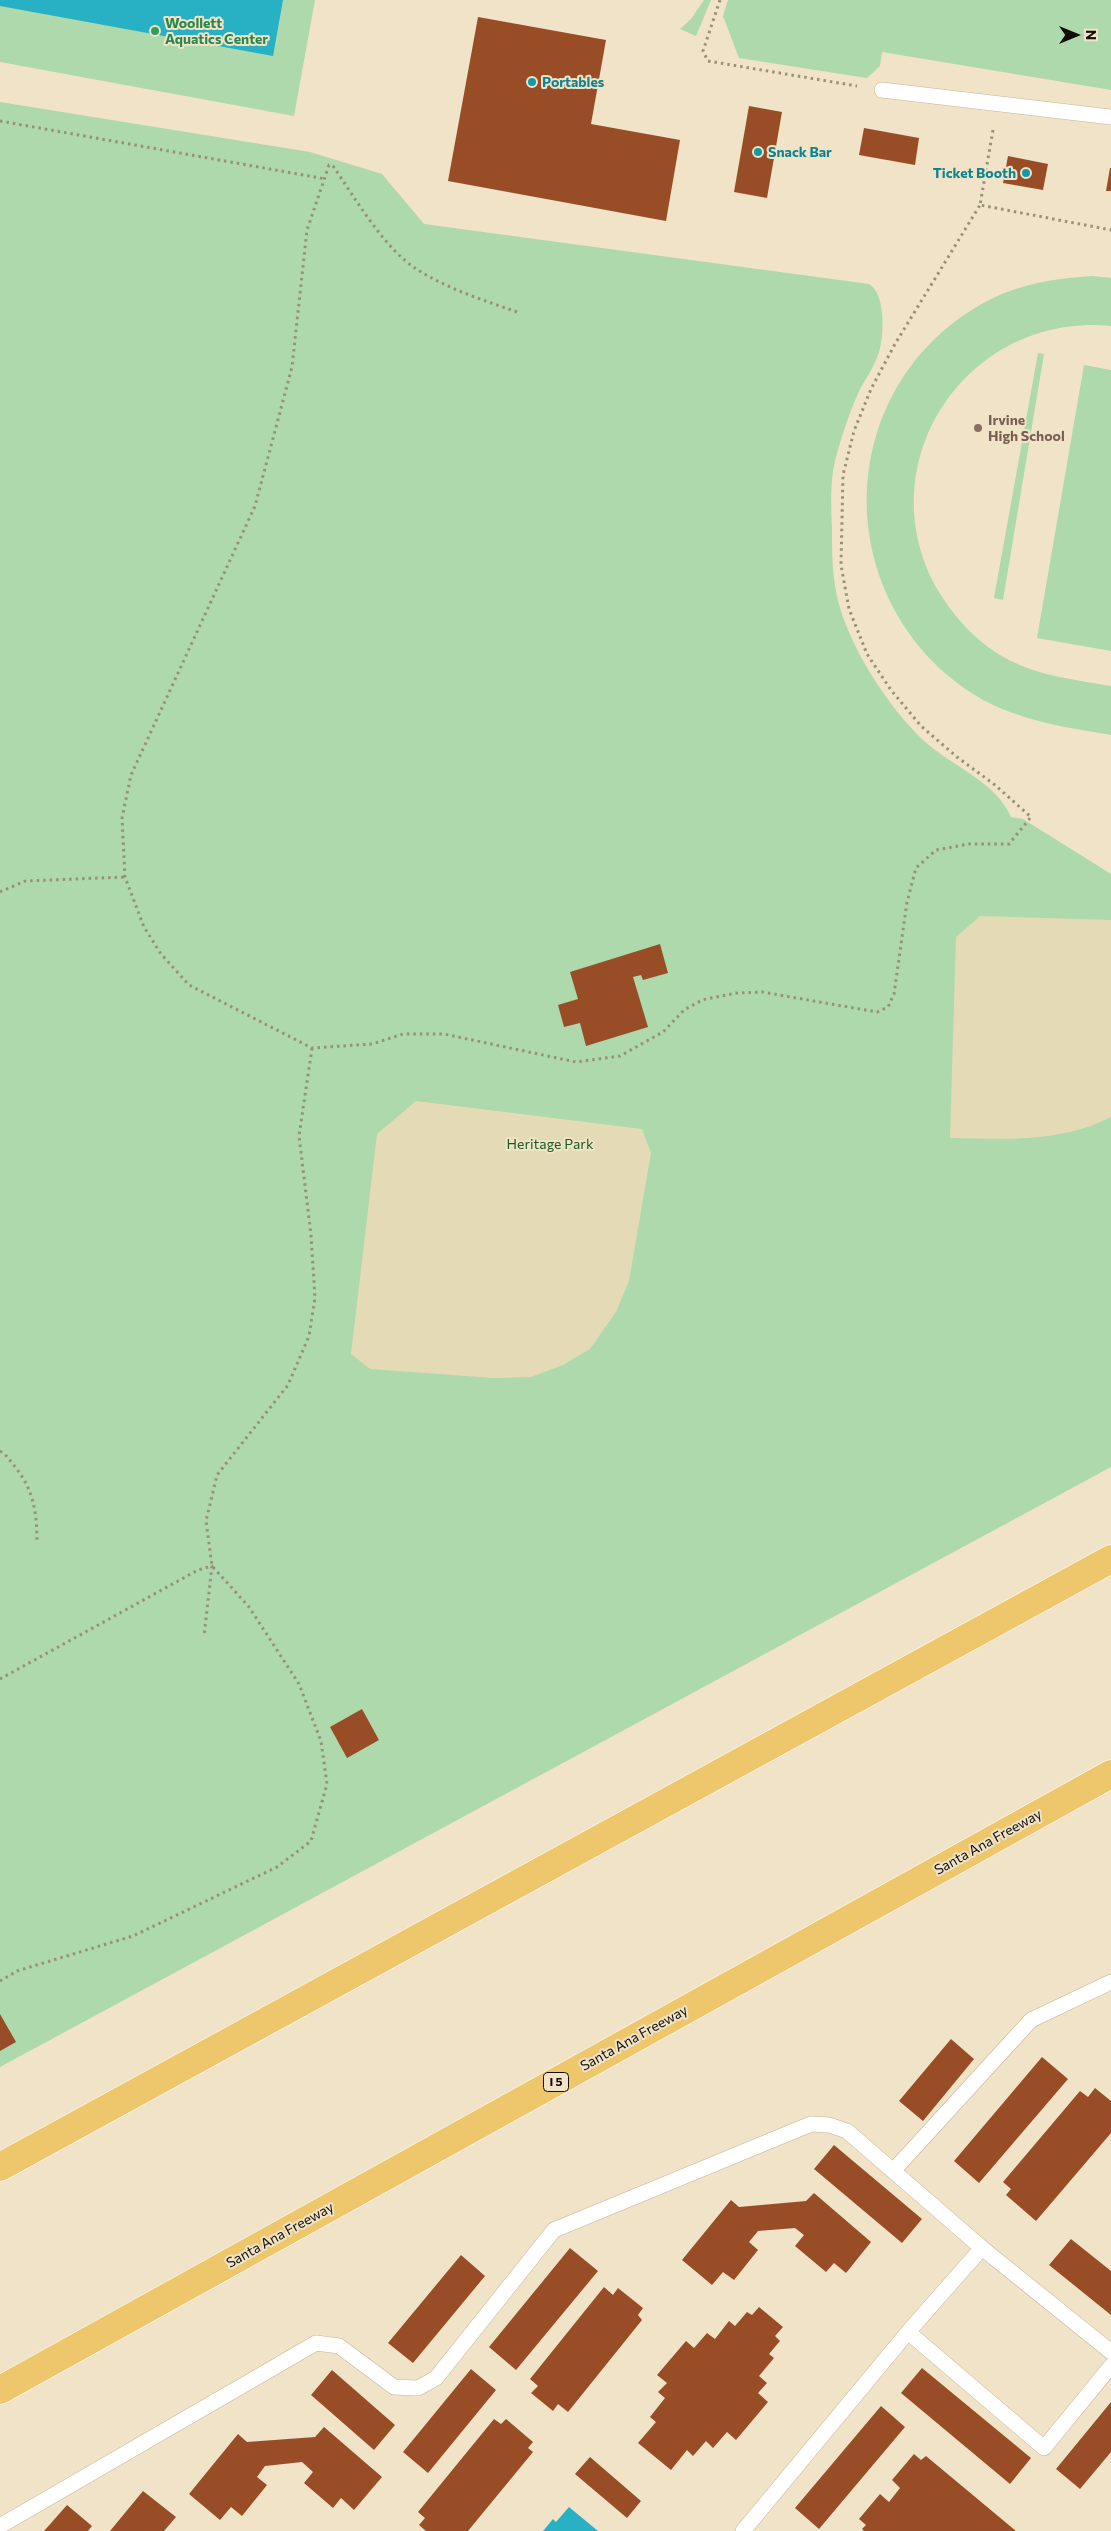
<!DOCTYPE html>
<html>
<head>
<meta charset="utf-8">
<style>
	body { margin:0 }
	#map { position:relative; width:1111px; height:2531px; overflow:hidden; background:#f0e3c7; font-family:Commissioner,sans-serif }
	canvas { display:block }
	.north { position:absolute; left:1051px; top:10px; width:50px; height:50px; -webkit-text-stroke:4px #f0e3c7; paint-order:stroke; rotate:90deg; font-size:14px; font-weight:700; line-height:20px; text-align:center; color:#120e05 }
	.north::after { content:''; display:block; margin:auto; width:18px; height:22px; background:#120e05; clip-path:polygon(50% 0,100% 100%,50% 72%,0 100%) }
</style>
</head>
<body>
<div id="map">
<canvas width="1111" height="2531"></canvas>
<div class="north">N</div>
</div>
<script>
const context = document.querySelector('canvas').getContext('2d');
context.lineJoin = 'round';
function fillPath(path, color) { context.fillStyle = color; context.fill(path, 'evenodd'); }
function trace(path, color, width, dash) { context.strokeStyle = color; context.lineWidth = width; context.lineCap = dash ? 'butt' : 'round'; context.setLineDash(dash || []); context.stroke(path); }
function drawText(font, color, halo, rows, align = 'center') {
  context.font = font + ' Commissioner,sans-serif'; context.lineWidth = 4; context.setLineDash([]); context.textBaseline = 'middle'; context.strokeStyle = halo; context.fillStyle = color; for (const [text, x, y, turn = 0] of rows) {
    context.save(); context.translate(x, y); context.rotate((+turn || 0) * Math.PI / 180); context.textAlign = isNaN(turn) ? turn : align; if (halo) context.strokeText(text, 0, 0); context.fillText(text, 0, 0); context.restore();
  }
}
const green = new Path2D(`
	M 0,0 L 315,0 L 294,116 L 0,62 Z
	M 704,0 L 711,0 L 696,36 L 680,29 L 691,19 Z
	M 728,0 L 1111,0 L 1111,90 L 882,52 L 880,66 L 867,78 L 739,58 L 723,16 Z
	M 0,102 L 310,152 L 382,174 L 424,224 L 869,284 C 886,294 884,336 879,352 C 875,365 867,377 860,389 C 850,411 841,437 835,461 C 830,481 831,507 832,529 C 832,547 832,567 835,585 C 842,638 890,712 930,746 C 957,768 997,784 1011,817 L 1023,819 L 1111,874 L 1111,1467 L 0,2067 Z
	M 1093,276 L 1111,278 L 1111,326 C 966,312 865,465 939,592 C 956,620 980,645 1009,660 C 1040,676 1076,680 1111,686 L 1111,735 C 1057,726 1001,718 956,682 C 825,579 840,376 991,299 C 1023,283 1058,278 1093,276 Z
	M 1038,353 L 1044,354 L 1003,600 L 994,598 Z
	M 1084,365 L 1111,370 L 1111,651 L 1037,638 Z`);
const sand = new Path2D(`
	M 980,916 L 1111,920 L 1111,1117 C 1061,1143 1005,1139 950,1138 L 956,937 Z
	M 416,1101 L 642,1129 L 651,1153 L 629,1281 L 616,1312 L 590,1349 L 563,1365 L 531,1377 L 493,1378 L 370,1369 L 351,1354 L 377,1134 Z`);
const water = new Path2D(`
	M 0,0 L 283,0 L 273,56 L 0,6 Z
	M 569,2507 L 598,2531 L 543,2531 L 553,2519 L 556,2522 Z`);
const building = new Path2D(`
	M 478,17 L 606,40 L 591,124 L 680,140 L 666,221 L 448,181 Z
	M 749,106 L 782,112 L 767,198 L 734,192 Z
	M 864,128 L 919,138 L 915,165 L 859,155 Z
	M 1008,156 L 1048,164 L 1043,190 L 1003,183 Z
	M 1110,168 L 1111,168 L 1111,191 L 1106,191 Z
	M 660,944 L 668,973 L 643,980 L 641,975 L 633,977 L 648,1027 L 586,1046 L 580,1023 L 564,1027 L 558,1005 L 578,999 L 570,972 Z
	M 362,1709 L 379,1740 L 347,1758 L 330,1727 Z
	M 0,2014 L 16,2042 L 0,2051 Z
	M 951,2039 L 974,2059 L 923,2121 L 899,2101 Z
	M 1042,2057 L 1068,2079 L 979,2183 L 954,2161 Z
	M 1095,2088 L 1111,2101 L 1111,2133 L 1036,2221 L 1006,2195 L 1011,2189 L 1003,2182 L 1080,2091 L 1088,2097 Z
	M 834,2145 L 922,2219 L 902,2243 L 814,2169 Z
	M 814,2193 L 871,2242 L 846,2273 L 834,2263 L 826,2272 L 795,2246 L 804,2235 L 795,2228 L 758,2231 L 749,2242 L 758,2250 L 734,2280 L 723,2272 L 712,2285 L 682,2260 L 731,2200 L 739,2207 L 806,2201 Z
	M 1071,2239 L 1111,2271 L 1111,2315 L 1049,2265 Z
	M 570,2248 L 598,2271 L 516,2370 L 489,2347 Z
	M 461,2255 L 485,2276 L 413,2363 L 388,2343 Z
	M 604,2287 L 613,2295 L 618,2288 L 643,2308 L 638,2315 L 642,2320 L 568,2412 L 558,2404 L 553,2411 L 531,2393 L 538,2386 L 530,2379 Z
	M 759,2307 L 783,2327 L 775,2336 L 780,2341 L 769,2354 L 774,2358 L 759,2376 L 767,2383 L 758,2393 L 768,2402 L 736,2440 L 727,2432 L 713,2448 L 706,2441 L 693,2456 L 687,2450 L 671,2470 L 638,2443 L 656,2422 L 650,2417 L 665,2398 L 658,2392 L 667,2383 L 657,2375 L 686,2341 L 694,2348 L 707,2333 L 715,2339 L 729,2321 L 735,2326 L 747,2312 L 752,2315 Z
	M 922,2368 L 1031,2458 L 1010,2484 L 901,2393 Z
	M 471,2369 L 496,2390 L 428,2473 L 403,2452 Z
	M 332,2370 L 395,2425 L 374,2450 L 311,2395 Z
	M 1111,2402 L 1111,2452 L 1080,2489 L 1056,2469 Z
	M 881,2406 L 905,2427 L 819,2529 L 795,2508 Z
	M 494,2419 L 501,2424 L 506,2419 L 533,2442 L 528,2448 L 533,2452 L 468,2531 L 426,2531 L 419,2525 L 425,2518 L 418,2512 Z
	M 324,2427 L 382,2477 L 354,2510 L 341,2498 L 333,2508 L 304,2483 L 313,2472 L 302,2462 L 265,2466 L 257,2477 L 267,2485 L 242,2516 L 231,2507 L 220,2520 L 189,2494 L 238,2434 L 247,2442 L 315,2437 Z
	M 914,2454 L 921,2460 L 926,2456 L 1016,2531 L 864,2531 L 862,2529 L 866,2525 L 859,2519 L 880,2494 L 889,2502 L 900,2488 L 892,2480 Z
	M 590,2457 L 641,2501 L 627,2518 L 575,2474 Z
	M 143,2491 L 176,2517 L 164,2531 L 110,2531 Z
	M 67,2505 L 92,2526 L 88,2531 L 44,2531 Z`);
const path = new Path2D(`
	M 720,0 L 703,51 L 708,61 L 857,86
	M 0,121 L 326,179
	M 993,130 L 980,205 L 1111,230
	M 517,312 C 483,300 448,289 418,270 C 385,250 355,198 333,166 L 329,165 L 307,230 L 292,367 L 255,506 L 131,775 L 122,818 L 125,877 L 144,927 L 161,954 L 189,985 L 312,1048 L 372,1044 L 403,1034 L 444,1034 L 576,1062 L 620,1056 L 663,1032 L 684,1010 L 702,1000 L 736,993 L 762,992 L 877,1012 L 888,1007 L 894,994 L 907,902 L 916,868 L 936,850 L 969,844 L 1009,844 L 1031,817 L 995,785 L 957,757 L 921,726 L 891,690 L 867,654 L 849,609 L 841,565 L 843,475 L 854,431 L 871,389 L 895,344 L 980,205
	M 0,892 L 25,881 L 125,877
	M 0,1451 C 7,1455 11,1462 16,1468 C 34,1491 37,1514 37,1543
	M 0,1679 L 198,1570 L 212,1566 L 204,1636
	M 0,1981 L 17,1971 L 133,1936 L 277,1867 L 311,1841 L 327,1784 L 321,1741 L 299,1684 L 249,1607 L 212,1566 L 206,1521 L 217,1475 L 288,1385 L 309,1336 L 315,1298 L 311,1235 L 299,1136 L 312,1048`);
const service = new Path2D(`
	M 882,90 L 1111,117
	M 893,2171 L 1031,2020 L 1111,1982
	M 908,2332 L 1044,2448 L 1111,2366
	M 0,2526 L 316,2343 L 339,2346 L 394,2387 L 418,2388 L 436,2378 L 554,2230 L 811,2124 L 829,2125 L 847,2131 L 982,2248 L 1111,2352
	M 743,2531 L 908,2332 L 982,2248`);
const motorway = new Path2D(`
	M 0,2167 L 1111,1559
	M 0,2390 L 1111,1774`);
const markers = [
	[155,31,5,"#2e9e5b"],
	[532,82,5,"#0f9aa8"],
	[758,152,5,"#0f9aa8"],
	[1026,173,5,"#0f9aa8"],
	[978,428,5,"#8d6e63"]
];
const shields = [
	[556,2082,25]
];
const shieldNames = [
	["I 5",556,2082]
];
const leisureNames = [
	["Woollett",165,23],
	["Aquatics Center",165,39]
];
const cultureNames = [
	["Portables",542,82],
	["Snack Bar",768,152],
	["Ticket Booth",1016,173,"right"]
];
const educationNames = [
	["Irvine",988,420],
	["High School",988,436]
];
const parkNames = [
	["Heritage Park",550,1144]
];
const streetNames = [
	["Santa Ana Freeway",988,1842,-29],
	["Santa Ana Freeway",634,2038,-29],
	["Santa Ana Freeway",280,2235,-29]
];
fillPath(green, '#add9ac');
fillPath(sand, '#e4dbb6');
fillPath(water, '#28b0c4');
fillPath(building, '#984d27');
trace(service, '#c2b59a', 16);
trace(motorway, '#fff', 29);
trace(path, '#99907b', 3, [2.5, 4]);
trace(service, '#fff', 15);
trace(motorway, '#eec66c', 28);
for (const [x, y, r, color] of markers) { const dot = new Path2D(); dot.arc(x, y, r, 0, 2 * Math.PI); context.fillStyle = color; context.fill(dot); trace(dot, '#f0e3c7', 2); }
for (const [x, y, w] of shields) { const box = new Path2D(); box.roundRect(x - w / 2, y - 9.5, w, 19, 4); context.fillStyle = '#f0e3c7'; context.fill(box); trace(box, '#120e05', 1); }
drawText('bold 12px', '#120e05', null, shieldNames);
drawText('bold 14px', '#27864d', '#f0e3c7', leisureNames, 'left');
drawText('bold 14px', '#0d838f', '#f0e3c7', cultureNames, 'left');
drawText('bold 14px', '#785e54', '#f0e3c7', educationNames, 'left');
drawText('14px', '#185b1e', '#f0e3c7', parkNames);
drawText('14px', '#120e05', '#f0e3c7', streetNames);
</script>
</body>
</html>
